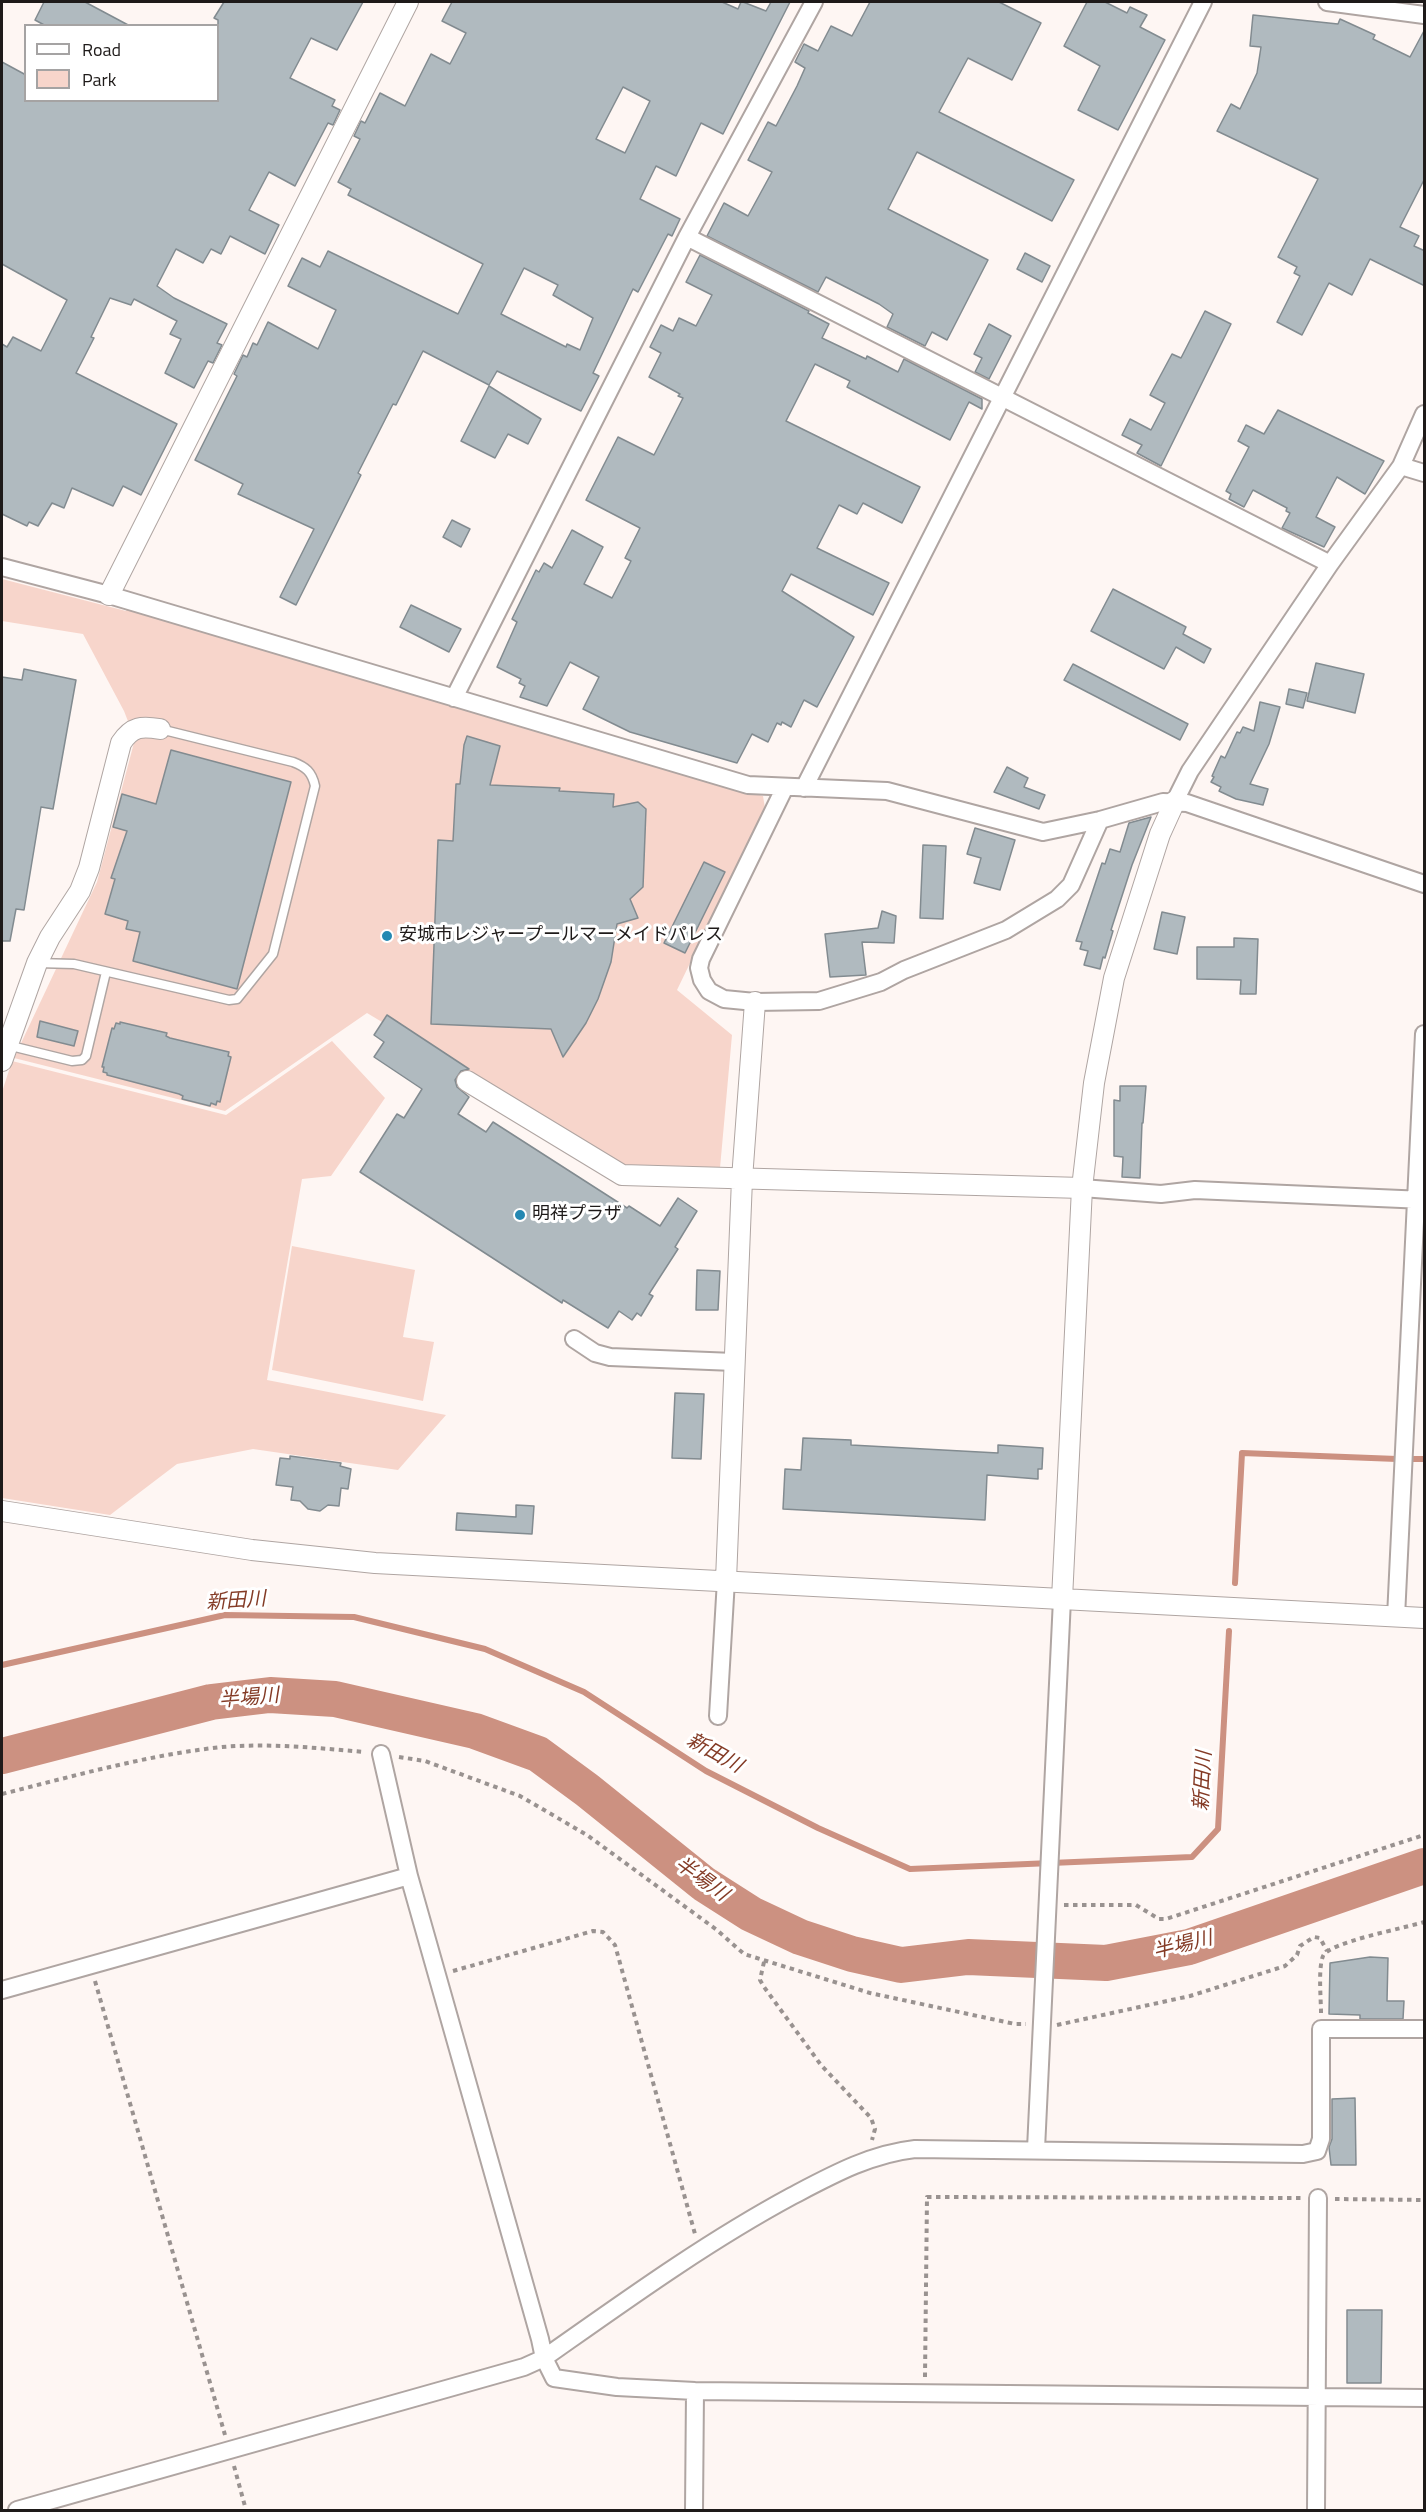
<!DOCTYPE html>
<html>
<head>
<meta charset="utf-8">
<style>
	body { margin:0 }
	#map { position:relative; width:1426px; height:2512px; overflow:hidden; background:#fef6f3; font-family:"Titillium Web",sans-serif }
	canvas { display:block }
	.frame { position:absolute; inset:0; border:3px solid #1e1a19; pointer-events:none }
	.legend { position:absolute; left:24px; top:24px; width:195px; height:78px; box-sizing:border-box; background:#fff; border:2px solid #a5a3a3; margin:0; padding:8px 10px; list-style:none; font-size:18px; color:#1e1a19 }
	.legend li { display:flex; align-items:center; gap:12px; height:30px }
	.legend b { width:30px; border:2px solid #a5a3a3 }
</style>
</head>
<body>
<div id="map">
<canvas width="1426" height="2512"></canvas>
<div class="frame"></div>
<ul class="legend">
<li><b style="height:8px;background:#fff"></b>Road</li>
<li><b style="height:16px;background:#f7d5cb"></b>Park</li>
</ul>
</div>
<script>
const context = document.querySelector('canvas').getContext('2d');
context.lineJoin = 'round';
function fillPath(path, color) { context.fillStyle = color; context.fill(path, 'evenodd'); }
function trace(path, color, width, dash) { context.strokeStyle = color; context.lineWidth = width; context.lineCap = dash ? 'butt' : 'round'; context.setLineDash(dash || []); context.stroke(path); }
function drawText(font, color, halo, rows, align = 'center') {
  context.font = font + ' "Titillium Web","Noto Sans JP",sans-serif'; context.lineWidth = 6; context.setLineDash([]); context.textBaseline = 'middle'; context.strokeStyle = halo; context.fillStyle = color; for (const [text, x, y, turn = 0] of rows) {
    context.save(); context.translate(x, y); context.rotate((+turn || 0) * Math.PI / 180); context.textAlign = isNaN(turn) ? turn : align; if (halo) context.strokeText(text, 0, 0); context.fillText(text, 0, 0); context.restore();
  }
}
const green = new Path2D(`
	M 2,579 L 126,611 L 127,609 L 763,796 L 765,808 L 677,990 L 732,1035 L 720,1168 L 620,1165 L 367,1013 L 225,1111 L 14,1058 L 97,882 L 135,739 L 124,711 L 83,634 L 2,621 Z
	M 332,1041 L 385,1098 L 331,1176 L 302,1179 L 267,1380 L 446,1415 L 398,1470 L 253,1449 L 177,1464 L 110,1515 L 2,1498 L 2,1092 L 12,1061 L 226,1115 Z
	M 292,1246 L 415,1270 L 403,1337 L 434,1342 L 423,1401 L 272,1370 Z`);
const stream = new Path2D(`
	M 1412,1459 L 1424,1459
	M 1235,1583 L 1242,1453 L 1397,1459
	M 2,1665 L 225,1615 L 354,1617 L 485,1649 L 584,1692 L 706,1771 L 818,1828 L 910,1869 L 1192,1857 L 1218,1829 L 1229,1631`);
const river = new Path2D(`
	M 2,1756 L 211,1702 L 270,1695 L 335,1699 L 475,1731 L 538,1754 L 587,1790 L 704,1884 L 751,1914 L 800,1937 L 852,1954 L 901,1965 L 968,1957 L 1106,1963 L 1189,1947 L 1424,1866`);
const building = new Path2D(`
	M 44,2 L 85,2 L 130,26 L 46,26 L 35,20 Z
	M 224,2 L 363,2 L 337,50 L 311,38 L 290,78 L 335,100 L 332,106 L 340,110 L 333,125 L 328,123 L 295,186 L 269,172 L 249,210 L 279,225 L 265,254 L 230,236 L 221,254 L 211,249 L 203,263 L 176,249 L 157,286 L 174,298 L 227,324 L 217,343 L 222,345 L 213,363 L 208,361 L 194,388 L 165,373 L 181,339 L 170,334 L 177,321 L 134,299 L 131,305 L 110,298 L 91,337 L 94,338 L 76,373 L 177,424 L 141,495 L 123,486 L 113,506 L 72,488 L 64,508 L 52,503 L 38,526 L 29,522 L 27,526 L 2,514 L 2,344 L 7,347 L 13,337 L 41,351 L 67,300 L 2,264 L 2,62 L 26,75 L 26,100 L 218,100 L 218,20 L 214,18 Z
	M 452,2 L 722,2 L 738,9 L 741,2 L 743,2 L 766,11 L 771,2 L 790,2 L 723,134 L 701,123 L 676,176 L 656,166 L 640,199 L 680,219 L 672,236 L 668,234 L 638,292 L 633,289 L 593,373 L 599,376 L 581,411 L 497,371 L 489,385 L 423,351 L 396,405 L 393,404 L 358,473 L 361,475 L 296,605 L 280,597 L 314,529 L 238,494 L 243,484 L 195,460 L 237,376 L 234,374 L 243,355 L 247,357 L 253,343 L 257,345 L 268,322 L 318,349 L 336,310 L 288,286 L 302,258 L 320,267 L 328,251 L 458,314 L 483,264 L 348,195 L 351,189 L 338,182 L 360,139 L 354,136 L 361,121 L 365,123 L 380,93 L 405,106 L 431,54 L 450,64 L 466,33 L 442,21 ZM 623,87 L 650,101 L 625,153 L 596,139 ZM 524,268 L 558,285 L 553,295 L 593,318 L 580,350 L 567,344 L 566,347 L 501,314 Z
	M 870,2 L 999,2 L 1041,23 L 1012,80 L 968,58 L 939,112 L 1074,180 L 1052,221 L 917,152 L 888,209 L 988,260 L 947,340 L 932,332 L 925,346 L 887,327 L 893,314 L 879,304 L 826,277 L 818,292 L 707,236 L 724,203 L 748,216 L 772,172 L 748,160 L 768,122 L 776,126 L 797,86 L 805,68 L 795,62 L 804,44 L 818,51 L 831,26 L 852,36 Z
	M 1087,2 L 1105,2 L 1127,13 L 1130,7 L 1147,15 L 1140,27 L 1165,40 L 1118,130 L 1078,110 L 1100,66 L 1064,46 Z
	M 1253,15 L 1338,24 L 1340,19 L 1375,35 L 1373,39 L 1410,57 L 1425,29 L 1425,178 L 1400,227 L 1419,236 L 1414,246 L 1425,251 L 1425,286 L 1370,259 L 1352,295 L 1329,283 L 1302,335 L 1277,322 L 1300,276 L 1294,273 L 1297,267 L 1278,257 L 1318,179 L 1217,131 L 1231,104 L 1240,109 L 1257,73 L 1261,47 L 1250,46 Z
	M 1025,253 L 1050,266 L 1042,282 L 1017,269 Z
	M 700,255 L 809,311 L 808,313 L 829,324 L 822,338 L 866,359 L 867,356 L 898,372 L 904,359 L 982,399 L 982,409 L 969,402 L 950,440 L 847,387 L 850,381 L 815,364 L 786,421 L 920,487 L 902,523 L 863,503 L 857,514 L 839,505 L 817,548 L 889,583 L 873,615 L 791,574 L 782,591 L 854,637 L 817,707 L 804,700 L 791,727 L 782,722 L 781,725 L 777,723 L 768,742 L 752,734 L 737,763 L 630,732 L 583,709 L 599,677 L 570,662 L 547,706 L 520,697 L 525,686 L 519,683 L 521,679 L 497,667 L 517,622 L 512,619 L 536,570 L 539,572 L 544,563 L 552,568 L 572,530 L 603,547 L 584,584 L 612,598 L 631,561 L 625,558 L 640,528 L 586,500 L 618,437 L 654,455 L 683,398 L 678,396 L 680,394 L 649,377 L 661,353 L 650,347 L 661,325 L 673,331 L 679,318 L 696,326 L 712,295 L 686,282 Z
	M 1205,311 L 1231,324 L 1161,466 L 1137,453 L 1142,445 L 1122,435 L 1130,419 L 1151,430 L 1165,403 L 1150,395 L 1172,354 L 1181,358 Z
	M 989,324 L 1011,336 L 989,379 L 975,372 L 982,358 L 974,354 Z
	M 489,386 L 541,419 L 528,444 L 508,434 L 495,458 L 461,441 Z
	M 1278,410 L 1384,461 L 1365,494 L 1337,477 L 1316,517 L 1335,527 L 1324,547 L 1282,528 L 1290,513 L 1286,511 L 1287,508 L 1253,490 L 1244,507 L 1229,499 L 1231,494 L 1226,491 L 1249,447 L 1238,441 L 1246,425 L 1264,434 Z
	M 452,520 L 470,529 L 461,547 L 443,537 Z
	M 1113,589 L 1186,627 L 1183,634 L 1211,649 L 1204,663 L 1176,647 L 1164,669 L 1091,631 Z
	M 411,605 L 461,629 L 449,652 L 400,627 Z
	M 1316,663 L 1364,674 L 1355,713 L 1307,701 Z
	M 1073,664 L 1188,724 L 1180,740 L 1064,680 Z
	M 24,669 L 76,680 L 53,809 L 41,807 L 24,910 L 16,909 L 10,941 L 2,941 L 2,677 L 22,680 Z
	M 1289,689 L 1307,693 L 1303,708 L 1286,704 Z
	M 1260,702 L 1280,707 L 1269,744 L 1250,784 L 1268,789 L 1263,805 L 1236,799 L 1219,791 L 1221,787 L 1211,782 L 1214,777 L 1212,776 L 1221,756 L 1225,758 L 1237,732 L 1240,733 L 1243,727 L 1254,731 Z
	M 467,736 L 500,746 L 490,785 L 560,788 L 559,791 L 614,794 L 613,807 L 638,802 L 646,809 L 643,887 L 630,899 L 638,918 L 617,924 L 611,962 L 598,999 L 586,1023 L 563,1057 L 551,1029 L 431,1024 L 438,840 L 453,841 L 456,784 L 460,784 L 464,745 Z
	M 171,750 L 291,782 L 237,989 L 133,961 L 140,932 L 126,929 L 128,921 L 105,914 L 115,879 L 111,878 L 127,831 L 113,827 L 122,794 L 156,804 Z
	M 1007,767 L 1028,778 L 1024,787 L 1045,795 L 1039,809 L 994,792 Z
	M 1151,817 L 1132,865 L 1111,930 L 1113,931 L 1105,958 L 1103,957 L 1100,969 L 1084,965 L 1088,951 L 1080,949 L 1082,942 L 1076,941 L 1102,863 L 1105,864 L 1110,849 L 1120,852 L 1129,823 Z
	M 975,828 L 1015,840 L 1000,890 L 974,883 L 981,858 L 967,854 Z
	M 923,845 L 946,846 L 943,919 L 920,918 Z
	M 704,862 L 725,872 L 685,953 L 664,943 Z
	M 882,911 L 896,916 L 894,943 L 862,942 L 866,975 L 830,977 L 825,934 L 878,928 Z
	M 1162,912 L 1185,917 L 1177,954 L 1154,949 Z
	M 1234,938 L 1258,939 L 1256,994 L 1240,994 L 1241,980 L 1197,979 L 1197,947 L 1234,947 Z
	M 387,1015 L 469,1069 L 461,1071 L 455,1080 L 457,1087 L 469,1097 L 458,1114 L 486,1132 L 493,1122 L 627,1208 L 629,1206 L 660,1226 L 678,1198 L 697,1211 L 675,1247 L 678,1249 L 649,1294 L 653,1296 L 641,1316 L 637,1313 L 632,1320 L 619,1311 L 608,1328 L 563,1300 L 562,1303 L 360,1172 L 397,1114 L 404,1118 L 422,1089 L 374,1057 L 384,1042 L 374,1035 Z
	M 40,1021 L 78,1031 L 74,1046 L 37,1037 Z
	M 120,1022 L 167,1033 L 166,1036 L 170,1038 L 229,1052 L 228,1056 L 231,1057 L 220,1102 L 217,1101 L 216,1105 L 211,1103 L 210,1106 L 182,1099 L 183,1096 L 179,1094 L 107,1075 L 107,1073 L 103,1072 L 104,1067 L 102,1067 L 112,1028 L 114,1029 L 116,1023 L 120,1024 Z
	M 1120,1086 L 1146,1086 L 1143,1123 L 1142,1123 L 1140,1178 L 1122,1177 L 1123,1157 L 1114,1156 L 1114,1100 L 1120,1101 Z
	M 697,1270 L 720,1271 L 718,1310 L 696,1310 Z
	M 675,1393 L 704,1394 L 701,1459 L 672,1458 Z
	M 803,1438 L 851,1440 L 851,1445 L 998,1453 L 998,1445 L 1043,1448 L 1042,1469 L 1038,1469 L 1038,1479 L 987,1475 L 985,1520 L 783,1509 L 785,1469 L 801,1470 Z
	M 290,1456 L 341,1463 L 340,1466 L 351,1469 L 348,1489 L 341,1488 L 339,1506 L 328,1505 L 320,1511 L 308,1509 L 300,1501 L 291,1500 L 293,1487 L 276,1485 L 280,1458 L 290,1459 Z
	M 516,1505 L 534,1506 L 532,1534 L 456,1530 L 457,1513 L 516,1517 Z
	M 1370,1957 L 1388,1958 L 1387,2001 L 1404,2001 L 1403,2019 L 1360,2019 L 1360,2015 L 1329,2014 L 1330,1963 Z
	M 1355,2098 L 1356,2165 L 1331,2165 L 1329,2147 L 1332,2139 L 1332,2099 Z
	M 1347,2310 L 1382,2310 L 1381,2383 L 1347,2383 Z`);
const path = new Path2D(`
	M 399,1757 L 425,1761 L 520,1796 L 587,1835 L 717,1930 L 744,1954 L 870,1993 L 1015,2024 L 1026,2024
	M 2,1794 C 74,1776 147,1755 222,1747 C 269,1743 318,1748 364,1752
	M 1064,1905 L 1136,1905 L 1159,1919 L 1166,1919 L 1424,1835
	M 764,1962 L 760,1980 L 764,1987 L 821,2065 L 871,2118 L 875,2129 L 872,2140
	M 453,1971 L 593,1931 L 603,1932 L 615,1945 L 695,2234
	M 95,1981 L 225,2435
	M 1321,2013 C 1321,1998 1318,1969 1323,1956 C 1329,1942 1406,1928 1424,1922
	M 1057,2025 L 1190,1996 L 1285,1966 L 1297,1955 L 1300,1946 L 1314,1937 L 1320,1938 L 1327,1951
	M 1335,2199 L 1424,2200
	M 925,2377 L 927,2197 L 1301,2198
	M 234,2466 L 246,2510`);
const service = new Path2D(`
	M 37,963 L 74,964 L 229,1000 L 237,999 L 273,954 L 315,786 C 312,772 306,767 293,762 L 160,729
	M 7,1045 L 72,1061 L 82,1060 L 86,1056 L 106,972`);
const minor = new Path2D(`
	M 1327,2 L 1424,15
	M 687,237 L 1330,564
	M 1401,466 L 1424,473
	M 2,567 L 109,595 L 748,785 L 887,791 L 1043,832 L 1100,820 L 1163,802 L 1187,803 L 1424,884
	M 454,698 L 687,237 L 814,2
	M 785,787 L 701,959 L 699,968 L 702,980 L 709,991 L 724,999 L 755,1002 L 819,1001 L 881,982 L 904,970 L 1006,930 L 1057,899 L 1071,885 L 1100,820
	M 804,788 L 1203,2
	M 1175,801 L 1190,771 L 1330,564 L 1401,466 L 1424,414
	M 1082,1188 L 1161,1194 L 1195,1190 L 1424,1200
	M 574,1339 L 595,1353 L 610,1357 L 734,1362
	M 1396,1617 L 1424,1034
	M 718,1716 L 726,1580
	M 381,1754 L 409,1876 L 540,2339 L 544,2358 L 554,2378 L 617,2387 L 695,2391 L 1424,2398
	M 2,1990 L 409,1876
	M 1036,2149 L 1062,1599
	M 17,2510 L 524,2367 L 544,2358 C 625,2301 705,2243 792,2196 C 832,2175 870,2154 915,2149 L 1303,2154 L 1317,2151 L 1321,2139 L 1321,2029 L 1424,2029
	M 694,2510 L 695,2391
	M 1316,2510 L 1318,2198`);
const tertiary = new Path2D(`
	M 109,595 L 408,2
	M 2,1061 L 37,963 L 50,937 L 80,891 L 89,868 L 121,743 C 132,726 142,726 160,729
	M 467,1081 L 622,1175 L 1082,1188
	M 2,1511 L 252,1550 L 375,1563 L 1424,1618
	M 726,1580 L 742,1179 L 755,1002
	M 1062,1599 L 1082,1188 L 1094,1083 L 1114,978 L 1160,834 L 1175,801`);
const markers = [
	[387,936,6,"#2488b2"],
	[520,1215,6,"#2488b2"]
];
const poiNames = [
	["安城市レジャープールマーメイドパレス",399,936],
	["明祥プラザ",532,1215]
];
const waterNames = [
	["新田川",236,1602,-4],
	["半場川",249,1699,-5],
	["新田川",714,1754,29],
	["新田川",1204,1781,-87],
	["半場川",701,1880,36],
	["半場川",1183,1946,-14]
];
fillPath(green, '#f7d5cb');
trace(stream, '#cc9181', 6);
trace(river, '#cc9181', 36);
fillPath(building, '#b0babf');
trace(building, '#828b90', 1.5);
trace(service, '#afa5a2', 11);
trace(minor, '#afa5a2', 20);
trace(tertiary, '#afa5a2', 22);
trace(path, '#999290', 4, [4.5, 4.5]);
trace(service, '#fff', 8);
trace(minor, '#fff', 16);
trace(tertiary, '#fff', 20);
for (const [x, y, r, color] of markers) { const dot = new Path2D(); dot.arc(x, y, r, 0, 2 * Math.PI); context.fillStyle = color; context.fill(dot); trace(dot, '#fff', 2); }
drawText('18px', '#1e1a19', '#fff', poiNames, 'left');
drawText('italic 20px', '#843b26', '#fff', waterNames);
</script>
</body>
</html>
